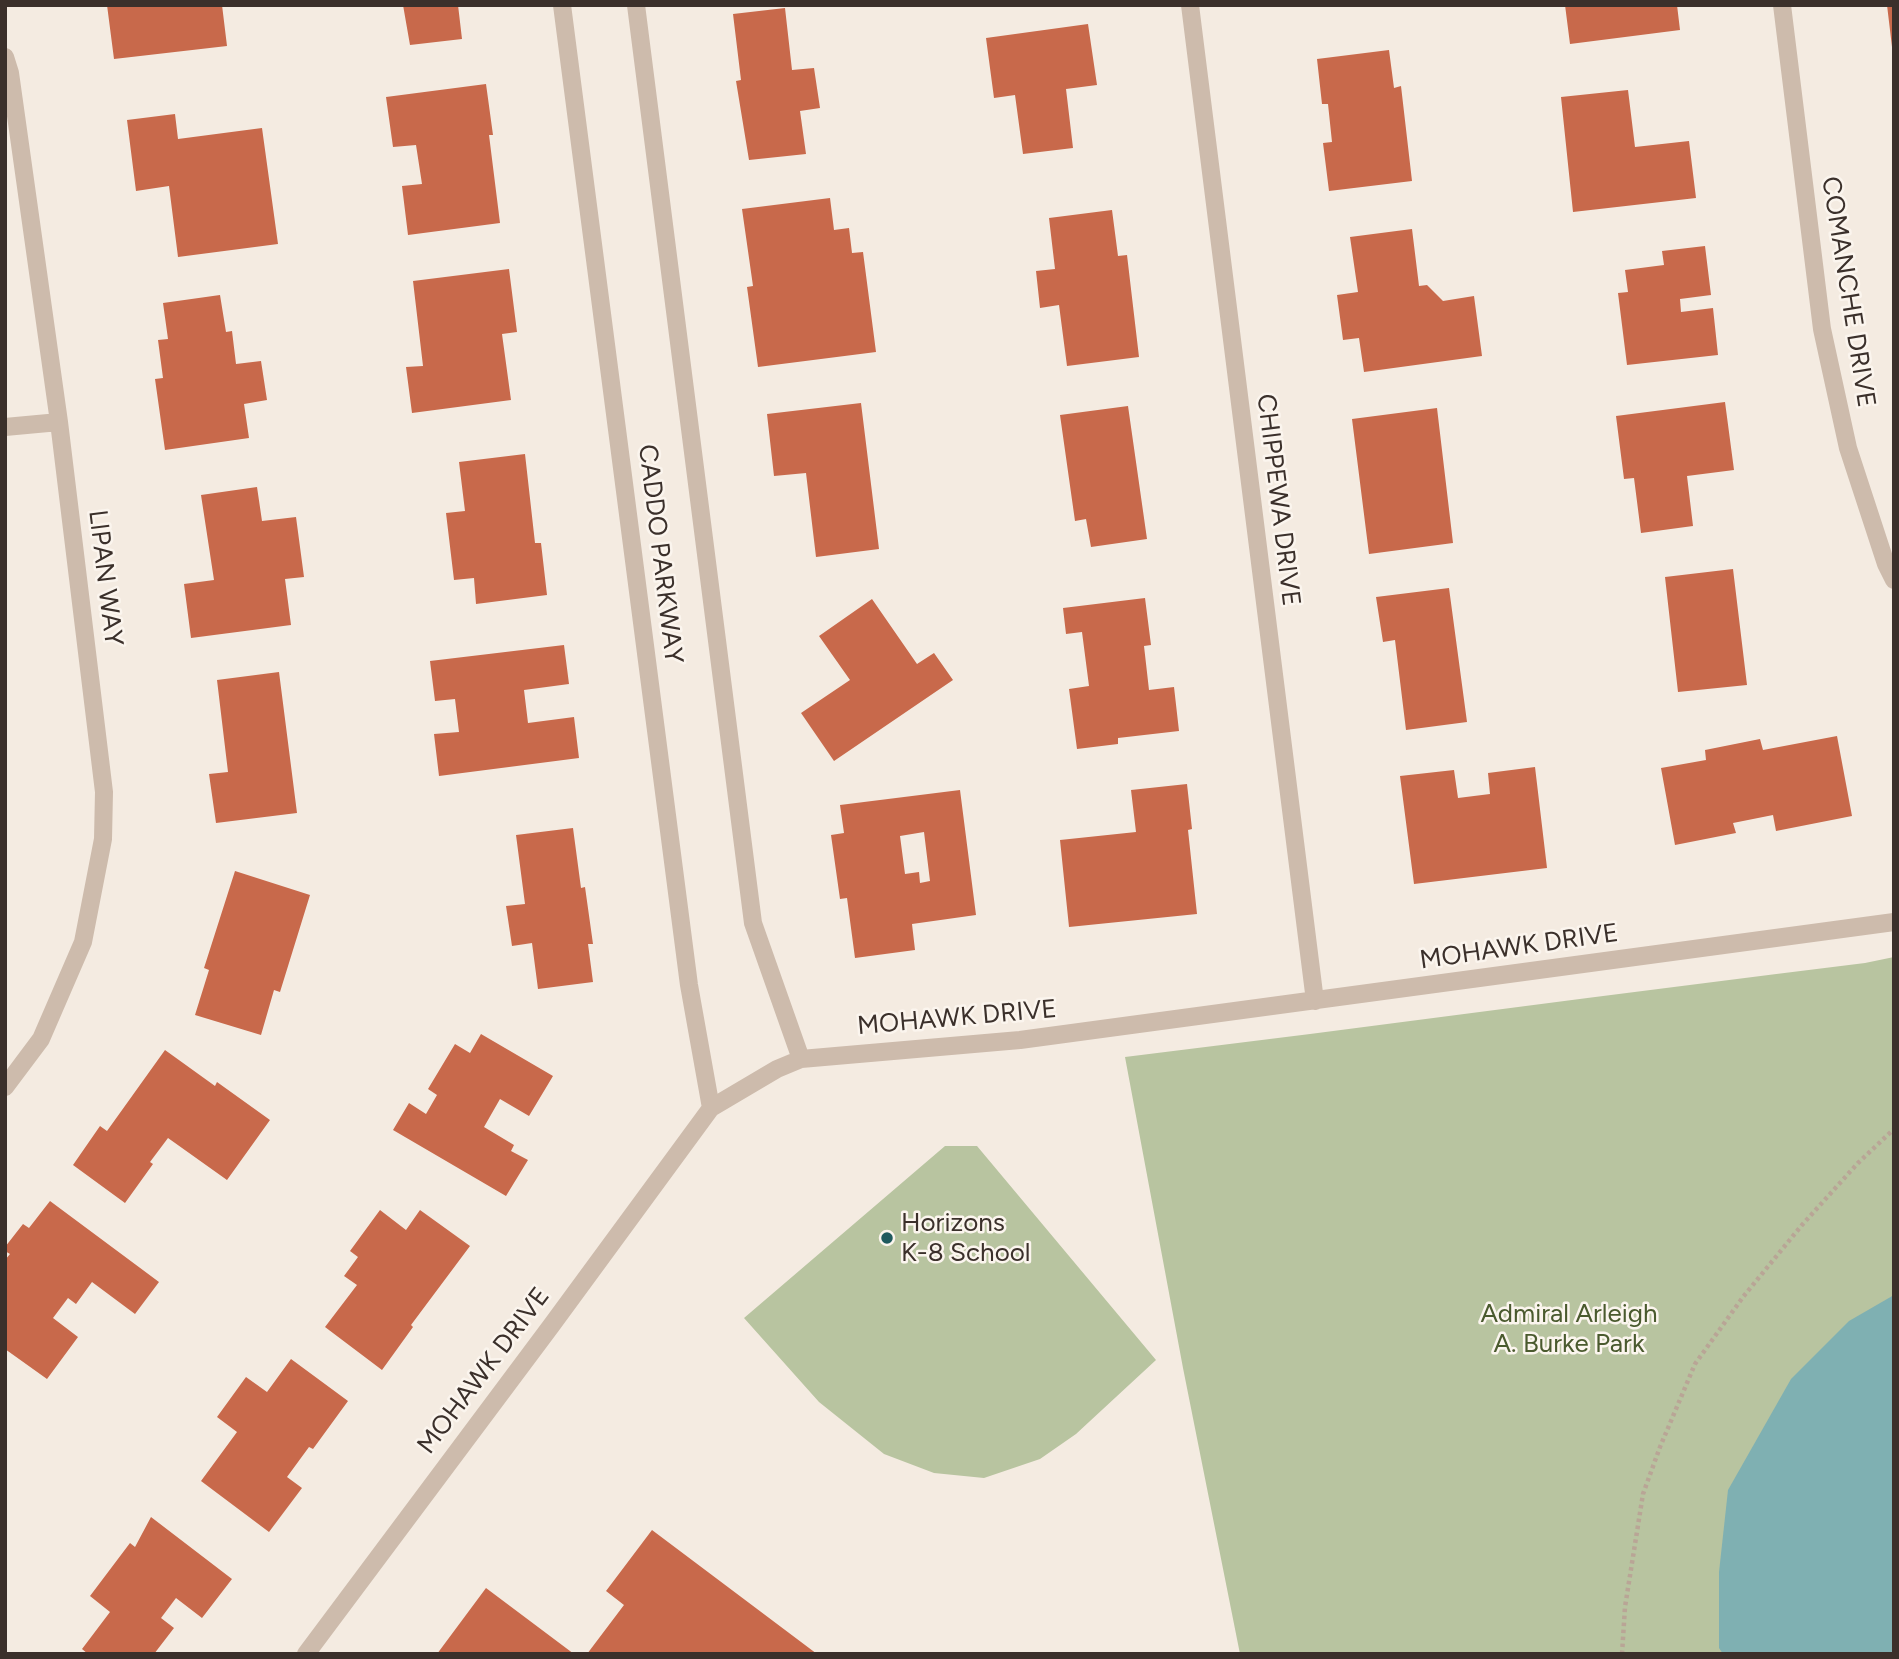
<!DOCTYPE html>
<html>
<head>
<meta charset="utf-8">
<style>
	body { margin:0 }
	#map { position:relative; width:1899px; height:1659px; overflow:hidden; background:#f4ebe1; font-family:Figtree,sans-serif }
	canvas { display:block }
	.frame { position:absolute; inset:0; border:7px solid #3b302b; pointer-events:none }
</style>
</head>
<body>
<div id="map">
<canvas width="1899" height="1659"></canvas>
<div class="frame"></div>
</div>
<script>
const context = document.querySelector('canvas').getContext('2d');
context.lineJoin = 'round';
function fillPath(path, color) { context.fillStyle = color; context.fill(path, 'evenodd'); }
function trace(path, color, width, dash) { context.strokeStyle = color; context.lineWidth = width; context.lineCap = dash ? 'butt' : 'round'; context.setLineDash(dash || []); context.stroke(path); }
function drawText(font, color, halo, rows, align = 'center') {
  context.font = font + ' Figtree,sans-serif'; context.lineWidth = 5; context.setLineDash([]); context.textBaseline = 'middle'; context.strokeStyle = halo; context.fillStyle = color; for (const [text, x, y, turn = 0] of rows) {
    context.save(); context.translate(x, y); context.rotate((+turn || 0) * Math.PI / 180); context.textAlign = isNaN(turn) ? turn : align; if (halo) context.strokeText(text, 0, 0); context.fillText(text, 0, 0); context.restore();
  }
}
const green = new Path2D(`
	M 1894,957 L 1894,1654 L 1240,1654 L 1183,1368 L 1125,1057 C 1372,1027 1618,993 1865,963 Z
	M 945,1146 L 977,1146 L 1156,1360 L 1076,1434 L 1040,1459 L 984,1478 L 934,1473 L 884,1454 L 819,1402 L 744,1318 Z`);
const water = new Path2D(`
	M 1894,1295 L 1894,1654 L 1723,1654 L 1719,1648 L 1719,1572 L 1728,1490 L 1791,1379 L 1849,1321 Z`);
const building = new Path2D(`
	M 107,5 L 222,5 L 227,46 L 114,59 Z
	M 403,5 L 458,5 L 462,39 L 410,45 Z
	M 1565,5 L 1677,5 L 1680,30 L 1570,44 Z
	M 1887,5 L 1894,5 L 1894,47 L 1892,47 Z
	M 785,8 L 792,70 L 814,68 L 820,108 L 800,111 L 806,154 L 749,160 L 736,81 L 741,80 L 733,14 Z
	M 1088,24 L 1097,85 L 1066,89 L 1073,148 L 1023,154 L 1015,95 L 994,98 L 986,38 Z
	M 1389,50 L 1394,88 L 1401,86 L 1412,181 L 1329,191 L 1323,143 L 1332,142 L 1328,104 L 1322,104 L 1317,59 Z
	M 486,84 L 493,135 L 489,135 L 500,223 L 408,235 L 402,186 L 422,184 L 416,145 L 393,147 L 386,97 Z
	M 1628,90 L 1635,147 L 1689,141 L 1696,198 L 1573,212 L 1561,97 Z
	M 175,114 L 178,139 L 262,128 L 278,244 L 178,257 L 169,186 L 136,191 L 127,120 Z
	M 830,198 L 834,230 L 849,228 L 852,253 L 863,252 L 876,352 L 758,367 L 747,287 L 753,286 L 742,209 Z
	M 1112,210 L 1118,256 L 1127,255 L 1139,357 L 1067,366 L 1059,305 L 1040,308 L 1036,271 L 1055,269 L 1049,218 Z
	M 1412,229 L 1419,286 L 1427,285 L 1443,301 L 1474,296 L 1482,356 L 1364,372 L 1359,338 L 1343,340 L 1337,295 L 1358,292 L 1350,237 Z
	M 1705,246 L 1711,295 L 1680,299 L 1681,312 L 1713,308 L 1718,355 L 1627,365 L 1618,293 L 1628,292 L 1625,270 L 1664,265 L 1662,251 Z
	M 509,269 L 517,332 L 502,334 L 511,400 L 412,413 L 406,367 L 423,366 L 413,281 Z
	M 220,295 L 226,332 L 232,331 L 236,364 L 261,361 L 267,400 L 244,404 L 249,438 L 165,450 L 155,379 L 163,378 L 158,340 L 168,339 L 163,303 Z
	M 1725,402 L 1734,470 L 1687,476 L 1693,526 L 1641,533 L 1634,478 L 1624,479 L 1616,416 Z
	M 861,403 L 879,549 L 816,557 L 806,473 L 774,476 L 767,414 Z
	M 1128,406 L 1147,539 L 1091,547 L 1086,519 L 1075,521 L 1060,415 Z
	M 1437,408 L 1453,543 L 1369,554 L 1352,419 Z
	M 525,454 L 535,543 L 541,543 L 547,595 L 476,604 L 474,578 L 454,580 L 446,513 L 465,511 L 459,462 Z
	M 257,487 L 262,521 L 296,517 L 304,577 L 285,579 L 291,625 L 191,638 L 184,584 L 214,580 L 201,495 Z
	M 1733,569 L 1747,685 L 1678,692 L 1665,577 Z
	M 1449,588 L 1467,722 L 1406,730 L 1395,640 L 1383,642 L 1376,597 Z
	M 1145,598 L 1151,645 L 1144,646 L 1149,690 L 1174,687 L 1179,731 L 1118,738 L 1118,744 L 1077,749 L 1069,689 L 1089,686 L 1082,632 L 1066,634 L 1063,608 Z
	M 872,599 L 917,664 L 934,653 L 953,680 L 834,761 L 801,713 L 850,680 L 819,636 Z
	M 564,645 L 569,684 L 524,690 L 528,723 L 574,717 L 579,758 L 439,776 L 434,734 L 459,732 L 455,699 L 435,701 L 430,661 Z
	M 279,672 L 297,813 L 216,823 L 209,774 L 228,772 L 217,680 Z
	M 1837,736 L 1852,816 L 1776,831 L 1773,815 L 1733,823 L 1736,833 L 1675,845 L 1661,768 L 1706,760 L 1705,750 L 1760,739 L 1763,750 Z
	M 1535,767 L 1547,868 L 1414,884 L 1400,776 L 1454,770 L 1458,798 L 1490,794 L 1488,773 Z
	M 1187,784 L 1192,829 L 1188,830 L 1197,914 L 1069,927 L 1060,840 L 1136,832 L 1131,790 Z
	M 960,790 L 976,915 L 912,924 L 915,950 L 855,958 L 847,898 L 840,899 L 831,835 L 844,833 L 840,805 ZM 924,832 L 930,881 L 920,883 L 919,872 L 905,874 L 900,836 Z
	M 573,828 L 581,888 L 585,887 L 593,944 L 588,944 L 593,982 L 538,989 L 532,943 L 512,946 L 506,906 L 525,904 L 516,835 Z
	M 235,871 L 310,895 L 280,992 L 274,990 L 261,1035 L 195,1015 L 209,970 L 204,968 Z
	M 481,1034 L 553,1076 L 529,1116 L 500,1099 L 484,1127 L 514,1145 L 511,1151 L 528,1160 L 506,1196 L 393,1130 L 409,1103 L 426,1114 L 437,1095 L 428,1089 L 455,1044 L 470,1053 Z
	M 165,1050 L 215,1086 L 217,1082 L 270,1120 L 227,1180 L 168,1138 L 150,1162 L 153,1164 L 125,1203 L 73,1165 L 100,1126 L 107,1131 Z
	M 50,1201 L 159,1282 L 135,1314 L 92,1282 L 76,1304 L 68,1298 L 53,1318 L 78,1337 L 47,1379 L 5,1349 L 5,1260 L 10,1254 L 5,1251 L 5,1247 L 23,1224 L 29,1228 Z
	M 380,1210 L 406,1230 L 420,1210 L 470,1246 L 411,1325 L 413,1327 L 382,1370 L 325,1327 L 357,1285 L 344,1276 L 358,1257 L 350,1251 Z
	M 291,1359 L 348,1401 L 313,1449 L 309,1447 L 287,1477 L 302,1488 L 269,1532 L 201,1481 L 237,1432 L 217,1417 L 246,1377 L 267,1392 Z
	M 151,1517 L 232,1579 L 202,1618 L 176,1598 L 161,1618 L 174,1628 L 154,1654 L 88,1654 L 82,1649 L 110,1612 L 90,1596 L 130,1543 L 135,1547 Z
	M 652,1530 L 817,1654 L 587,1654 L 624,1605 L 606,1591 Z
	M 486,1588 L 574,1654 L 437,1654 Z`);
const path = new Path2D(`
	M 1622,1654 L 1625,1607 L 1643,1494 L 1660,1447 L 1695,1364 L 1743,1297 L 1802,1225 L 1858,1163 L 1894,1129`);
const street = new Path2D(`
	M 562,5 L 689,985 L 711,1108
	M 636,5 L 753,923 L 801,1059
	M 1190,5 L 1315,1001
	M 1782,5 L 1822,329 L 1848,448 L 1886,564 L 1894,580
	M 5,57 L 10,73 L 59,422 L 104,792 L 103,839 L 83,942 L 41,1039 L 5,1087
	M 5,427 L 59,422
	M 306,1654 L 551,1326 L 711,1108 L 777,1069 L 801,1059 L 1020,1040 L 1894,922`);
const markers = [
	[887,1238,7,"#1f5a5e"]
];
const streetNames = [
	["COMANCHE DRIVE",1848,292,81],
	["CHIPPEWA DRIVE",1278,500,83],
	["CADDO PARKWAY",660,554,83],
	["LIPAN WAY",105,578,83],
	["MOHAWK DRIVE",1519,947,-8],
	["MOHAWK DRIVE",957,1018,-5],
	["MOHAWK DRIVE",484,1371,-53]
];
const poiNames = [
	["Horizons",901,1223],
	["K-8 School",901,1253]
];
const parkNames = [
	["Admiral Arleigh",1569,1314],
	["A. Burke Park",1569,1344]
];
fillPath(green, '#b8c4a0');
fillPath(water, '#7fb0b2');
fillPath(building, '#c8694b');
trace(path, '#b9a596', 4.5, [3.5, 3.5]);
trace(street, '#cdbbac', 18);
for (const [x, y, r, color] of markers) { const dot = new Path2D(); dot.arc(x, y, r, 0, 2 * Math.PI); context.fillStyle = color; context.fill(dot); trace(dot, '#fbf5ee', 2.5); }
drawText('26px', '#3b302b', '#fbf5ee', streetNames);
drawText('26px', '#3b302b', '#fbf5ee', poiNames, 'left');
drawText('26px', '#4a5a2e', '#fbf5ee', parkNames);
</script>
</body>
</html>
